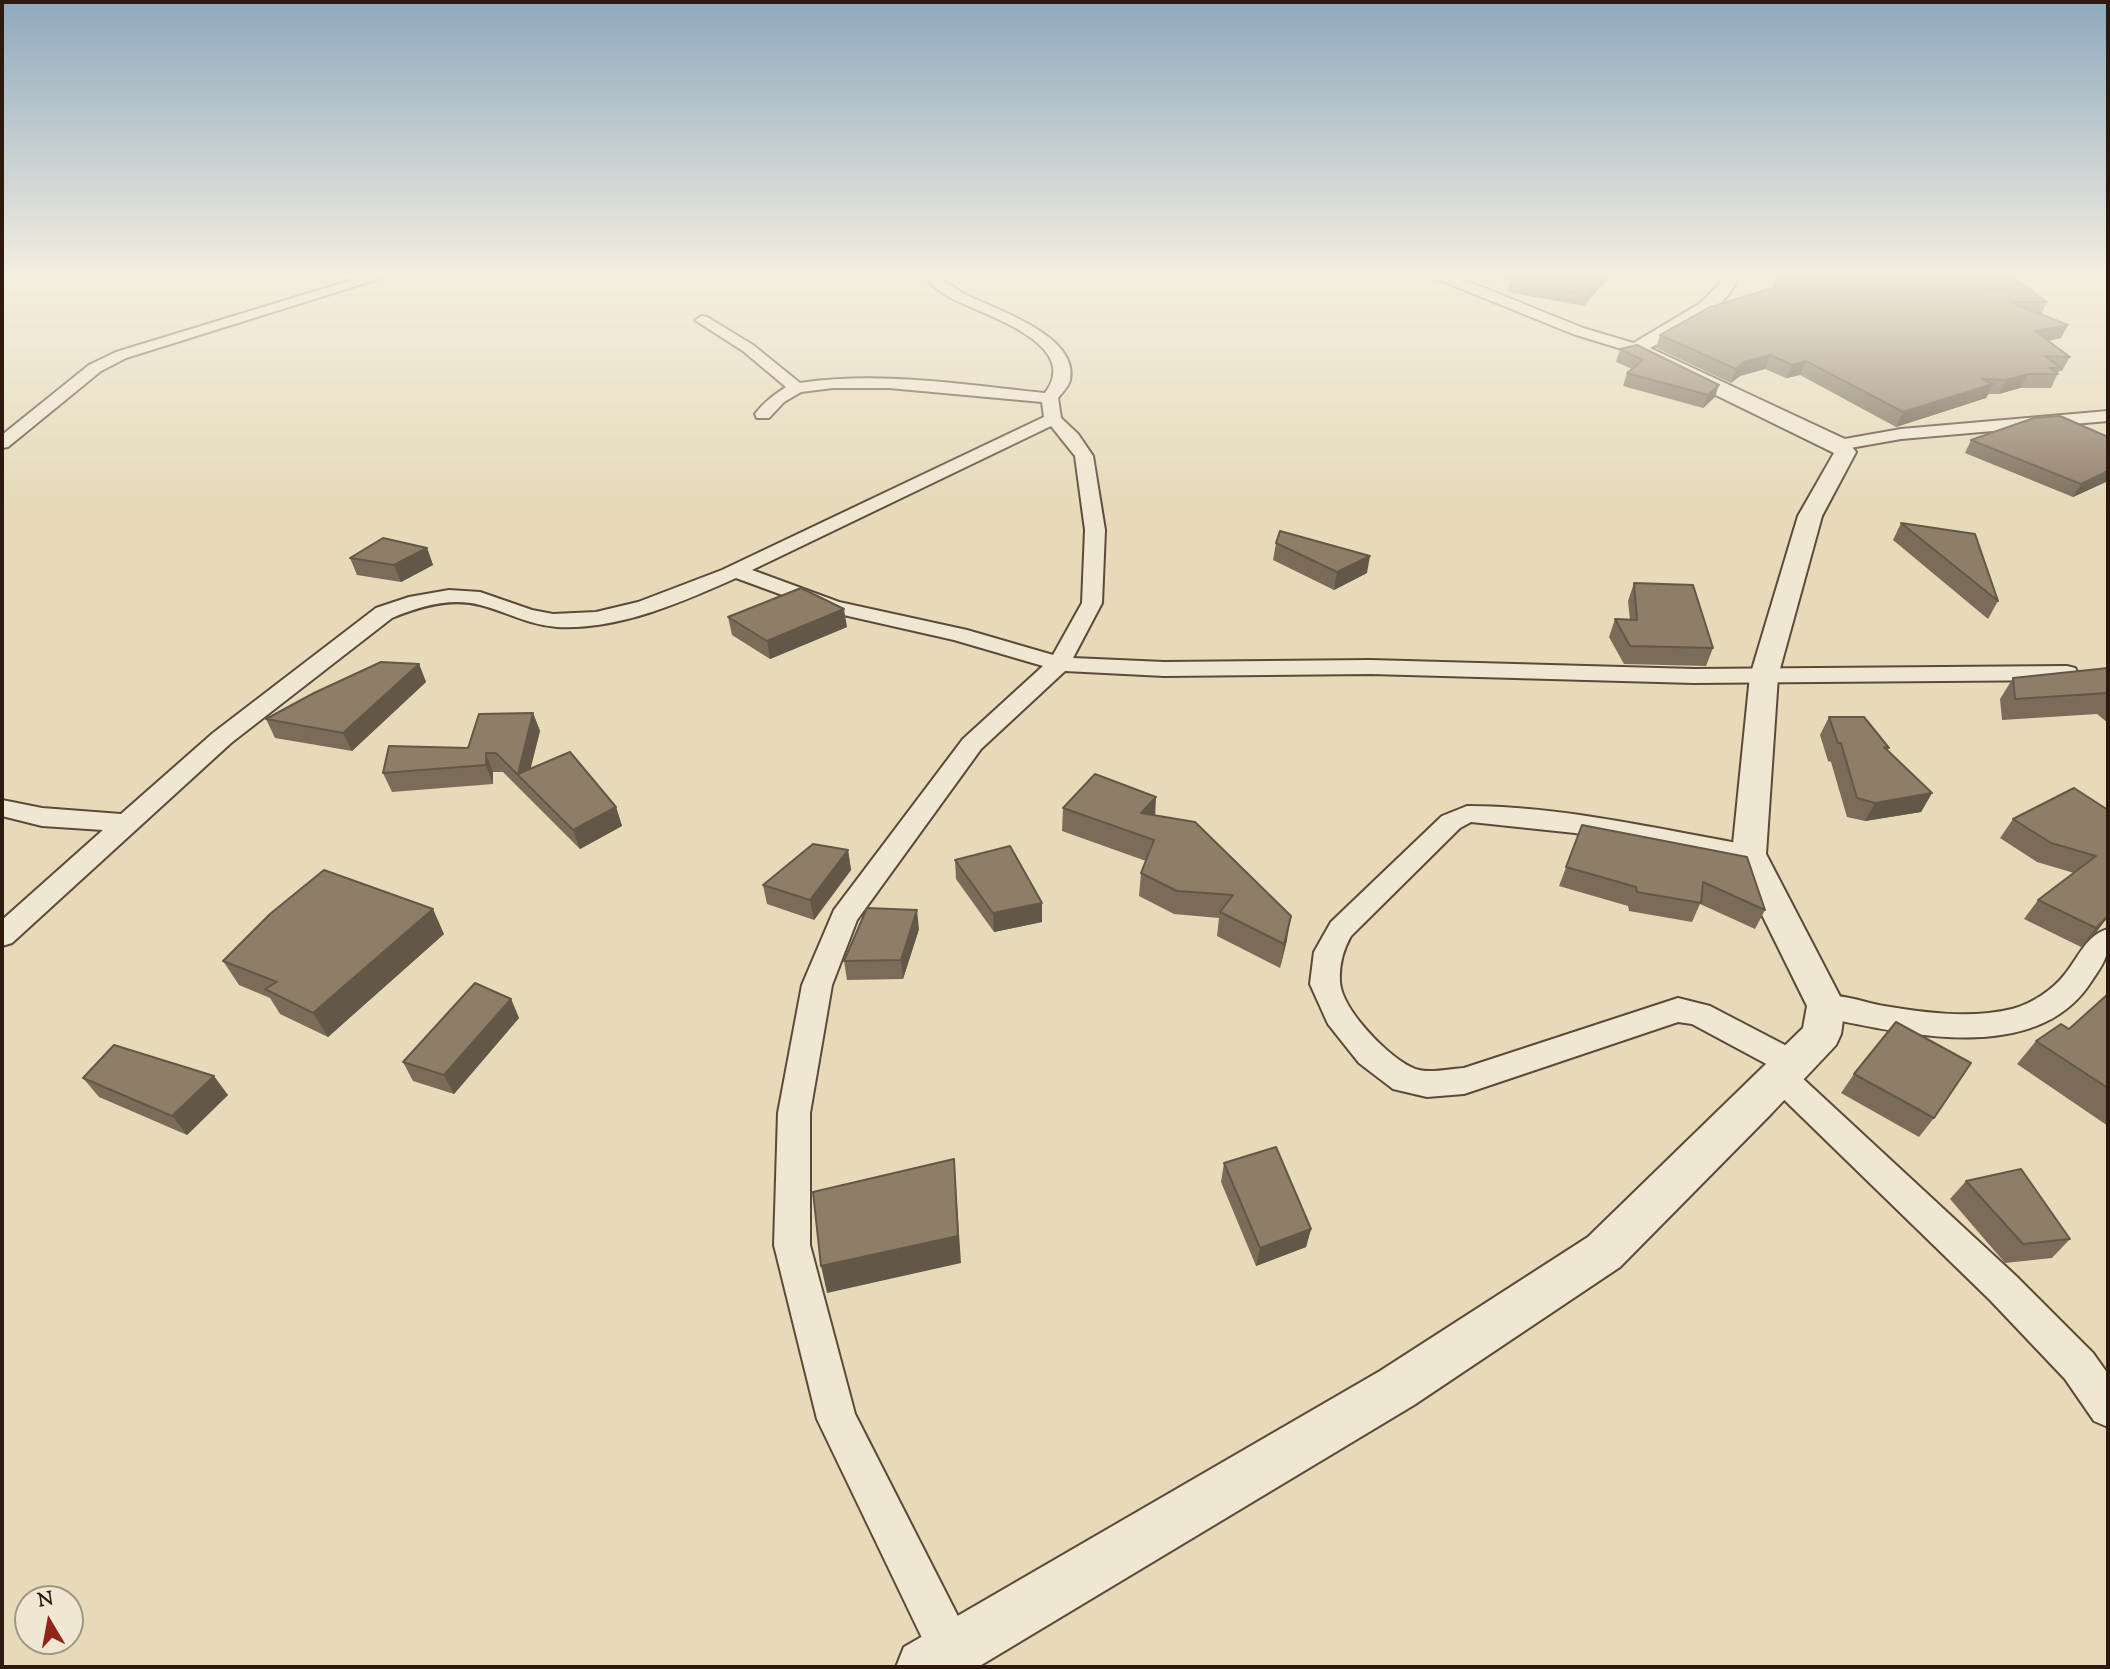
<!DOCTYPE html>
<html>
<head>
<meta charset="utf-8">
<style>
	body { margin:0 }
	#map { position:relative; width:2110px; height:1669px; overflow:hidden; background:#e6dab9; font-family:"Sorts Mill Goudy",serif }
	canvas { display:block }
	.frame { position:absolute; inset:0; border:4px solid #2e190f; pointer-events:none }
	.north { position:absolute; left:14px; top:1585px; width:70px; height:70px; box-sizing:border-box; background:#efe7d2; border:2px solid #a29584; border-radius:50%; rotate:350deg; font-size:19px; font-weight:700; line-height:28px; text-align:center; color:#2e190f }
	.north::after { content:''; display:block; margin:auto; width:24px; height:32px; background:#8f2418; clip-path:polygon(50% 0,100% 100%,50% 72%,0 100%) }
</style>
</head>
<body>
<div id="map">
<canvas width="2110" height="1669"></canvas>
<div class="frame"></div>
<div class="north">N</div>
</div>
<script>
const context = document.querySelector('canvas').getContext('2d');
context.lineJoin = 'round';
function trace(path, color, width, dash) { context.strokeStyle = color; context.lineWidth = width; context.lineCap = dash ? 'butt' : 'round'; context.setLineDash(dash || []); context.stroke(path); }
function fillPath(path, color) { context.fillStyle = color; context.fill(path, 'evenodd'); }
const minor = new Path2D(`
	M 368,275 L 391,275 L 126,358 L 101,371 L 8,447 L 2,448 L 2,435 L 89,365 L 116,352 Z
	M 922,275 C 943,275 952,289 971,297 C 1000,311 1079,337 1070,380 C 1069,386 1062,393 1058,398 L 1061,418 L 1078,434 L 1093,456 L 1105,530 L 1102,603 L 1073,658 L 1164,662 L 1371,660 L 1694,669 L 2067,666 L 2075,668 L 2078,673 L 2075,678 L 2067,680 L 1694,683 L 1371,674 L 1164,676 L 1065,671 L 981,749 L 857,920 L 832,985 L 810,1113 L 810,1245 L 855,1414 L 968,1636 L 974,1652 L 968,1667 L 936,1667 L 817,1419 L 774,1245 L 778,1113 L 802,985 L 834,910 L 963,739 L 1043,666 L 954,640 L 826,611 L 736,578 C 680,603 619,630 557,627 C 529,625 507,612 480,605 C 451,597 418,607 392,618 L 231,743 L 12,943 L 2,946 L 2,920 L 103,830 L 42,826 L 2,816 L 2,800 L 42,808 L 121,814 L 213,733 L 376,608 L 409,597 L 449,590 L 480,592 L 532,610 L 553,614 L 596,612 L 638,602 L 722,570 L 1044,417 L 1042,402 L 889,388 L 833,388 L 801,392 L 784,402 L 769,418 L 757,418 L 755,414 C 764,402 774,395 786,387 L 743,351 L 695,320 L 702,316 L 707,317 L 753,345 L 800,383 C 882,371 964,385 1045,393 C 1083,344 984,315 953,299 C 941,293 931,285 922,275 ZM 1051,426 L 1075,456 L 1085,530 L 1082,603 L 1053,655 L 967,630 L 839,602 L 752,570 Z
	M 1427,275 L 1449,275 L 1465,280 L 1583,328 L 1640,345 L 1643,348 L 1635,353 L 1573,334 Z
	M 2108,411 L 2108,421 L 1901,439 L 1839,450 L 1830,445 L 1839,440 L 1901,429 Z
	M 1467,806 C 1561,806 1657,829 1749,845 L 1758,848 L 1762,854 L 1758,860 L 1749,863 L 1575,833 L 1471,822 L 1460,828 L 1351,936 C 1343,950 1339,965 1340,982 C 1342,1010 1387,1055 1411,1067 C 1425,1075 1448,1069 1464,1068 L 1678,998 L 1710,1006 L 1804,1055 L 1809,1064 L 1804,1073 L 1799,1075 L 2016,1276 L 2093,1353 L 2108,1374 L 2108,1427 L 2094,1421 L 2065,1379 L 1990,1300 L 1770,1086 L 1765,1077 L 1772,1067 L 1692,1024 L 1678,1022 L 1464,1094 L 1427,1097 L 1393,1089 L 1359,1063 L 1328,1024 L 1310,984 L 1314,952 L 1331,922 L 1442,816 Z
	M 2108,929 C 2109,956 2106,960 2091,982 C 2037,1066 1906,1034 1826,1018 L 1815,1014 L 1811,1006 L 1815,998 C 1836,991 1862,1002 1884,1006 C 1925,1013 1971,1019 2012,1009 C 2031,1004 2053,990 2065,974 C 2079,957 2086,935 2108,929 Z`);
const tertiary = new Path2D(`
	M 1723,275 L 1740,275 C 1724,312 1684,331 1650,348 L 1847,440 L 1856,452 L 1822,516 L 1778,676 L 1766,854 L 1845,1006 L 1841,1034 L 1836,1045 L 1771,1114 L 1620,1267 L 1414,1405 L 978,1667 L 896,1667 L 904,1647 L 1380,1371 L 1588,1237 L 1803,1028 L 1807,1006 L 1732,854 L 1750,676 L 1798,516 L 1834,453 L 1628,352 L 1625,348 L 1699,304 L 1719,285 Z`);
const wall = new Path2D(`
	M 1501,275 L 1610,275 L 1584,306 L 1507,292 L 1510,281 L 1500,278 Z
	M 1777,275 L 2010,275 L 2047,302 L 2041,314 L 2061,338 L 2048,341 L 2070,357 L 2062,371 L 2059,371 L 2051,388 L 2020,388 L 1999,394 L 1989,394 L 1986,398 L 1896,427 L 1800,375 L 1786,378 L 1765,369 L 1740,376 L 1731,383 L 1656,348 L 1660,335 L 1772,288 Z
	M 1637,345 L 1715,397 L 1703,408 L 1623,386 L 1627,373 L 1632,369 L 1616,362 L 1620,349 Z
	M 2108,437 L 2108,481 L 2073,497 L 1965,453 L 1971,440 Z
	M 1901,523 L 1998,601 L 1988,619 L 1893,540 Z
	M 1276,543 L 1367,573 L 1334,590 L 1273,560 Z
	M 427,548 L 433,565 L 401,582 L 357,575 L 350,558 Z
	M 1634,583 L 1713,648 L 1706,666 L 1624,664 L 1609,637 L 1615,619 L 1630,620 L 1628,601 Z
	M 728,617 L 847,627 L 770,659 L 732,635 Z
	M 419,664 L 426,682 L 352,751 L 275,738 L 266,719 Z
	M 2108,668 L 2108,723 L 2097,714 L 2002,720 L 2000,699 L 2013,678 Z
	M 533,713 L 540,731 L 530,769 L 616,807 L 622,826 L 580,849 L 503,772 L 493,772 L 493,784 L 392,792 L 383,773 L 468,748 Z
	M 1829,717 L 1889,748 L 1887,750 L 1932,793 L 1921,812 L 1865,821 L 1847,817 L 1831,762 L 1828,761 L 1820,735 Z
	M 1063,808 L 1155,815 L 1287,940 L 1280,968 L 1217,936 L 1219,918 L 1174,914 L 1139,896 L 1141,873 L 1146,861 L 1062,831 Z
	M 2108,810 L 2098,930 L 2081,947 L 2024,919 L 2038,900 L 2074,873 L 2037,862 L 2000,838 L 2013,819 Z
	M 1582,825 L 1765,910 L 1755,929 L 1700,904 L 1692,922 L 1629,911 L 1628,906 L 1559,886 Z
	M 848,850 L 851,870 L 814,920 L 767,904 L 763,885 Z
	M 955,860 L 1042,922 L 994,932 L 956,879 Z
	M 919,929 L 903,979 L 847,980 L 844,961 Z
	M 444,934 L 328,1037 L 280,1014 L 270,998 L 239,985 L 223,961 Z
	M 2108,994 L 2108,1126 L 2017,1064 L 2036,1041 L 2069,1029 Z
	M 511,999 L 519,1018 L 454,1094 L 413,1081 L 403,1062 Z
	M 1854,1074 L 1934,1118 L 1919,1137 L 1841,1093 Z
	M 83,1078 L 228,1095 L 187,1135 L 99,1097 Z
	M 1224,1163 L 1311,1229 L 1306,1247 L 1256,1266 L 1221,1182 Z
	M 1966,1181 L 2070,1239 L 2052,1258 L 2005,1263 L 1950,1199 Z`);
const shadedWall = new Path2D(`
	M 1603,275 L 1610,275 L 1584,306 L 1587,294 Z
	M 2068,325 L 2061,338 L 2028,344 L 2035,331 Z
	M 1770,355 L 1765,369 L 1740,376 L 1731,383 L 1736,369 L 1744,362 Z
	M 1806,361 L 1800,375 L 1786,378 L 1792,365 Z
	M 2028,374 L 2020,388 L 1999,394 L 2006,380 Z
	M 1993,384 L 1986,398 L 1896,427 L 1903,412 Z
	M 1719,385 L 1715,397 L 1703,408 L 1708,395 Z
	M 2108,471 L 2108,481 L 2073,497 L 2081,484 Z
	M 427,548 L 433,565 L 401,582 L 394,565 Z
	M 1370,556 L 1367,573 L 1334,590 L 1337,572 Z
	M 844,609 L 847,627 L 770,659 L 767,641 Z
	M 419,664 L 426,682 L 352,751 L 343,733 Z
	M 533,713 L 540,731 L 527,783 L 518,774 Z
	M 486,753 L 493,772 L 493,784 L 486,765 Z
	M 1932,793 L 1921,812 L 1865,821 L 1875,803 Z
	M 1156,797 L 1155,820 L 1141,813 Z
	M 616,807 L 622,826 L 580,849 L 573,830 Z
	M 848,850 L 851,870 L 814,920 L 810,900 Z
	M 1042,903 L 1042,922 L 994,932 L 993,913 Z
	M 433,909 L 444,934 L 328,1037 L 313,1013 Z
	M 917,910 L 919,929 L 903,979 L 901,960 Z
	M 1291,916 L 1287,940 L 1280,968 L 1284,944 Z
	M 2108,916 L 2108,917 L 2098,930 L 2081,947 L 2096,928 Z
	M 511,999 L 519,1018 L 454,1094 L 444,1075 Z
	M 214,1076 L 228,1095 L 187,1135 L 172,1116 Z
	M 954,1159 L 961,1263 L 827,1293 L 821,1266 Z
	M 1311,1229 L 1306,1247 L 1256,1266 L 1260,1248 Z`);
const building = new Path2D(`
	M 1521,275 L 1603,275 L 1587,294 L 1510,280 Z
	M 1777,275 L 1836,275 L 1890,286 L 2008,290 L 2018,284 L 2008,277 L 1965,275 L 2010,275 L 2047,302 L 2010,302 L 2068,325 L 2035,331 L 2070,357 L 2045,356 L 2061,368 L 2050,368 L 2058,374 L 2028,374 L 2006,380 L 1982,379 L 1993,384 L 1903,412 L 1806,361 L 1792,365 L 1770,355 L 1744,362 L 1736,369 L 1660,335 L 1708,308 L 1804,278 L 1776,278 Z
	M 1637,345 L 1719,385 L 1708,395 L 1627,373 L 1643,360 L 1620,349 Z
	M 2060,416 L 2108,437 L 2108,471 L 2081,484 L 1971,440 L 2034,418 Z
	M 1901,523 L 1975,534 L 1998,601 Z
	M 1280,531 L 1370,556 L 1337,572 L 1276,543 Z
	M 383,538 L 427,548 L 394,565 L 350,558 Z
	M 1634,583 L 1693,585 L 1713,648 L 1630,646 L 1615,619 L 1637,620 Z
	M 801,588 L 844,609 L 767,641 L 728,617 Z
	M 381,662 L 419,664 L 343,733 L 266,719 L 314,693 Z
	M 2108,668 L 2108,693 L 2015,699 L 2013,678 Z
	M 533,713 L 518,774 L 570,752 L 616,807 L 573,830 L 496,753 L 486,753 L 486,765 L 383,773 L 389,746 L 468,748 L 479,714 Z
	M 1829,717 L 1864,717 L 1889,748 L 1884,747 L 1932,793 L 1875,803 L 1857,798 L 1841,743 L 1838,743 Z
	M 1095,774 L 1156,797 L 1141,813 L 1195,822 L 1291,916 L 1284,944 L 1220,912 L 1233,895 L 1177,891 L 1141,873 L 1154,840 L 1063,808 Z
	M 2074,788 L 2108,810 L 2108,916 L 2096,928 L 2038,900 L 2096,856 L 2051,843 L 2013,819 Z
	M 1582,825 L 1747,857 L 1765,910 L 1703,882 L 1701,903 L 1637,892 L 1636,887 L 1566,867 Z
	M 813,844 L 848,850 L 810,900 L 763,885 Z
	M 1010,846 L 1042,903 L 993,913 L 955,860 Z
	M 324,870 L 433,909 L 313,1013 L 265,989 L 277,982 L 223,961 L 270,914 Z
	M 867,908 L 917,910 L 901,960 L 844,961 Z
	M 475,983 L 511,999 L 444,1075 L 403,1062 Z
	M 2108,994 L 2108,1088 L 2036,1041 L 2061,1024 L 2069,1029 Z
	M 1896,1022 L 1971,1063 L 1934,1118 L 1854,1074 Z
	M 114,1045 L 214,1076 L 172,1116 L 83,1078 Z
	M 1276,1147 L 1311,1229 L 1260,1248 L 1224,1163 Z
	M 954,1159 L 958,1236 L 821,1266 L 813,1192 Z
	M 2021,1169 L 2070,1239 L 2023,1244 L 1966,1181 Z`);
trace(minor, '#5c493a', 4);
trace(tertiary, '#5c493a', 4);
fillPath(minor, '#efe7d2');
fillPath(tertiary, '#efe7d2');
fillPath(wall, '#7a6c59');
fillPath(shadedWall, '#635848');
fillPath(building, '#8e7d67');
trace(building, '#635848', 2);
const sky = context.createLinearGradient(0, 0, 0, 509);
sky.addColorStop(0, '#8ea9be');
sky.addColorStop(0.54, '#f4eee0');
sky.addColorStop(1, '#f4eee000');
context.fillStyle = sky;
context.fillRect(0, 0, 2110, 509);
</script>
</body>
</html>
